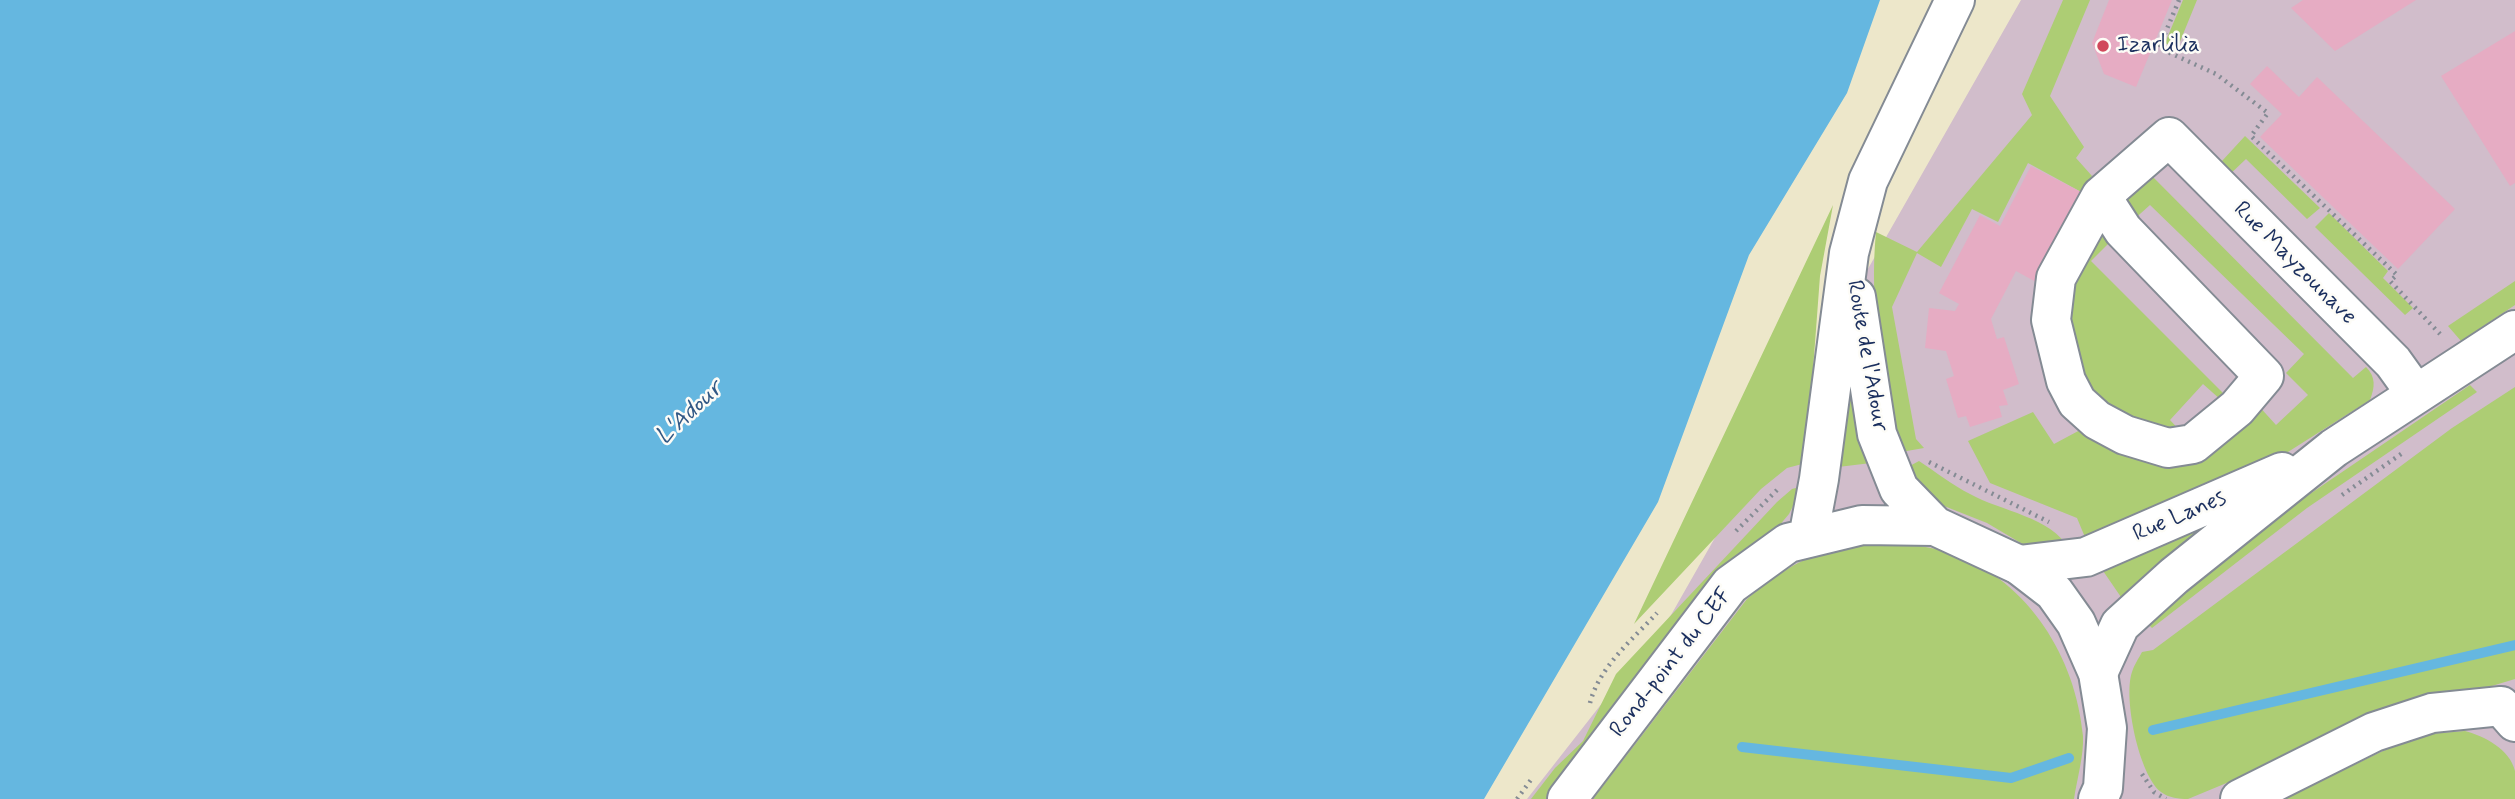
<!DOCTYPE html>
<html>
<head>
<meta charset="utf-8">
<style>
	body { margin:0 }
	canvas { display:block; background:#ede7ca }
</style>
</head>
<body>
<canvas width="2515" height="799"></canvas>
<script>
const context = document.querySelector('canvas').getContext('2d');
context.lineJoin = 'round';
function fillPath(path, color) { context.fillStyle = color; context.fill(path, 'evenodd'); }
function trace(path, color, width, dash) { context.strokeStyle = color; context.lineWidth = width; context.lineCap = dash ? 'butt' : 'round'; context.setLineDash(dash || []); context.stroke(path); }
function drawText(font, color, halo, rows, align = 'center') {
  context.font = font + ' Mynerve,sans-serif'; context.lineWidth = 5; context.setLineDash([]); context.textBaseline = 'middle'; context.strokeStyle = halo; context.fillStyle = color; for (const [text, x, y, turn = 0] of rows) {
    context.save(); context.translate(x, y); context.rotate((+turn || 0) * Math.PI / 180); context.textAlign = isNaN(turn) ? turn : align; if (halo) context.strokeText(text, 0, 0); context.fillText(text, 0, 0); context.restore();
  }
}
const industrial = new Path2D(`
	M 2021,0 L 2515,0 L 2515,799 L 1527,799 L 1671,615 Z`);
const green = new Path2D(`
	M 2063,0 L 2090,0 L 2050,96 L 2084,147 L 2076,158 L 2092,176 L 2083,193 L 2028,163 L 1998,222 L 1972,209 L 1941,267 L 1917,253 L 1892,307 L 1916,439 L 1924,448 L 1901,452 C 1881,385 1869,302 1876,232 L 1917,252 L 2032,115 L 2022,94 Z
	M 2183,0 L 2197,0 L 2177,49 L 2165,43 Z
	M 2245,136 L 2320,208 L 2307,219 L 2246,159 L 2227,177 L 2222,161 Z
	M 2145,169 L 2353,378 L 2366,367 C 2376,377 2375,387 2370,400 L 2280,457 L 2087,542 L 2077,518 L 1990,483 L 1968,441 L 2033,412 L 2054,444 L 2082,429 L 2126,455 L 2257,404 L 2276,425 L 2308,395 L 2286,373 L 2304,354 L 2150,205 L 2131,222 L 2112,199 Z
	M 1833,205 L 1820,276 L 1806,463 L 1787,468 L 1761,489 L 1634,624 Z
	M 2329,213 L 2388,271 L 2383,278 L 2413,308 L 2405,315 L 2315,227 Z
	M 2099,230 L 2112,240 L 2091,261 L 2226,396 L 2221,400 L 2203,384 L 2170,420 L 2184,435 L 2159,434 L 2100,404 L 2073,356 L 2069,297 Z
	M 2515,281 L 2515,305 L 2461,341 L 2448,326 Z
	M 1842,331 L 1871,463 L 1830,468 Z
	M 2470,385 L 2477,392 L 2307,508 L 2152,628 L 2144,620 L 2301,500 Z
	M 2515,387 L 2515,679 L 2376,721 L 2188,799 C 2179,799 2169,798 2161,792 C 2139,775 2123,698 2132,672 C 2134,665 2139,658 2142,652 L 2153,650 L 2452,428 Z
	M 1919,461 C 1936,472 1952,485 1970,494 C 2000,511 2052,517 2069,549 L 2031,549 L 1987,523 L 1944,506 L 1906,468 Z
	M 1803,486 L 1789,514 L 1778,527 L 1732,561 L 1549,799 L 1531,799 L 1555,768 L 1583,741 L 1616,674 L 1777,502 L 1792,489 Z
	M 2231,510 L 2123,600 L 2099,565 Z
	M 1902,543 C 1919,546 1937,548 1954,554 C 2029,582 2076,658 2083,736 C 2084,755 2077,779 2074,799 L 1593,799 L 1747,599 C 1806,551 1827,546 1902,543 Z
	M 2465,731 C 2484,736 2510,749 2515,771 C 2515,779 2515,791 2515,799 L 2283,799 L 2385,750 L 2429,734 Z`);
const water = new Path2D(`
	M 0,0 L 1880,0 L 1847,93 L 1749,255 L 1658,502 L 1484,799 L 0,799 Z`);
const stream = new Path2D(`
	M 2153,730 L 2515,645
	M 1742,747 L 2011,778 L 2069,758`);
const building = new Path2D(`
	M 2109,0 L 2172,0 L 2136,87 L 2104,74 L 2092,43 Z
	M 2303,0 L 2416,0 L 2335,51 L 2291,8 Z
	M 2515,31 L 2515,183 L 2510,186 L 2441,76 Z
	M 2267,66 L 2299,97 L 2317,77 L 2455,209 L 2398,269 L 2260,137 L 2282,114 L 2250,84 Z
	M 2031,166 L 2083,193 L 2036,282 L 2016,271 L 1991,319 L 1997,339 L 2004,337 L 2019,384 L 2003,390 L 2008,405 L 1999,406 L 2002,417 L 1970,427 L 1966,416 L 1958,418 L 1946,379 L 1954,376 L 1946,351 L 1925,348 L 1929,308 L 1955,311 L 1959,304 L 1939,293 L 1980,215 L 2000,226 Z`);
const path = new Path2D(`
	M 2179,0 L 2159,48 L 2216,74 L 2268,113 L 2251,136 L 2397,275 L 2390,281 L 2440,334
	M 1929,462 L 2049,522
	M 2342,495 L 2404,452
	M 1736,531 L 1777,490
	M 1590,703 C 1599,667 1633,639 1657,613
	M 2142,774 L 2154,792 L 2166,799
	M 1517,799 L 1533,777`);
const minor = new Path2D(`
	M 2101,196 L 2123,230 L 2264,376 L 2237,408 L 2193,444 L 2168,448 L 2125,435 L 2097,420 L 2077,402 L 2066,381 L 2051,320 L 2056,278 L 2101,196 L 2169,137 L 2393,362 L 2416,394
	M 2019,565 L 2086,557 L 2282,472
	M 2098,673 L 2120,625 L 2174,576 L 2334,448 L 2515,330
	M 2240,799 L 2374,732 L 2432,713 L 2501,706 L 2515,722`);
const major = new Path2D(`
	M 1856,297 L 1877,434 L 1899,489 L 1935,526
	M 1808,538 L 1819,479 L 1849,253 L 1868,181 L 1955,0
	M 1567,799 L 1730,585 L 1788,543 L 1862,525 L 1935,526 L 2019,565 L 2054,592 L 2076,623 L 2098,673 L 2107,728 L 2103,788 L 2098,799`);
const markers = [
	[2103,46,7,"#d1495b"]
];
const poiNames = [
	["Izarlilia",2117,46]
];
const streetNames = [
	["Rue Mayzounave",2294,264,45],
	["Route de l'Adour",1866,356,80],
	["Rue Lanes",2180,517,-23],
	["Rond-point du CEF",1672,663,-52]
];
const waterNames = [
	["L'Adour",690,414,-43]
];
fillPath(industrial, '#d1bdcb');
fillPath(green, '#adcd74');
fillPath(water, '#65b7e0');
trace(stream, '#65b7e0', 10);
fillPath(building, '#e6acc3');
trace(minor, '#848b94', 42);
trace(major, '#848b94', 42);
trace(path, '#848b94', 4.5, [2, 5]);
trace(minor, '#fff', 38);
trace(major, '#fff', 38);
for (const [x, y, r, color] of markers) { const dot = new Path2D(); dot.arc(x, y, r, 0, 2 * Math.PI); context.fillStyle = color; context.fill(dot); trace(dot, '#fdfcf7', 2.5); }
drawText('23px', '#1b2f5e', '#fdfcf7', poiNames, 'left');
drawText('23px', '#1b2f5e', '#fdfcf7', streetNames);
drawText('italic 24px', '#315885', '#fdfcf7', waterNames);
</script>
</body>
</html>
